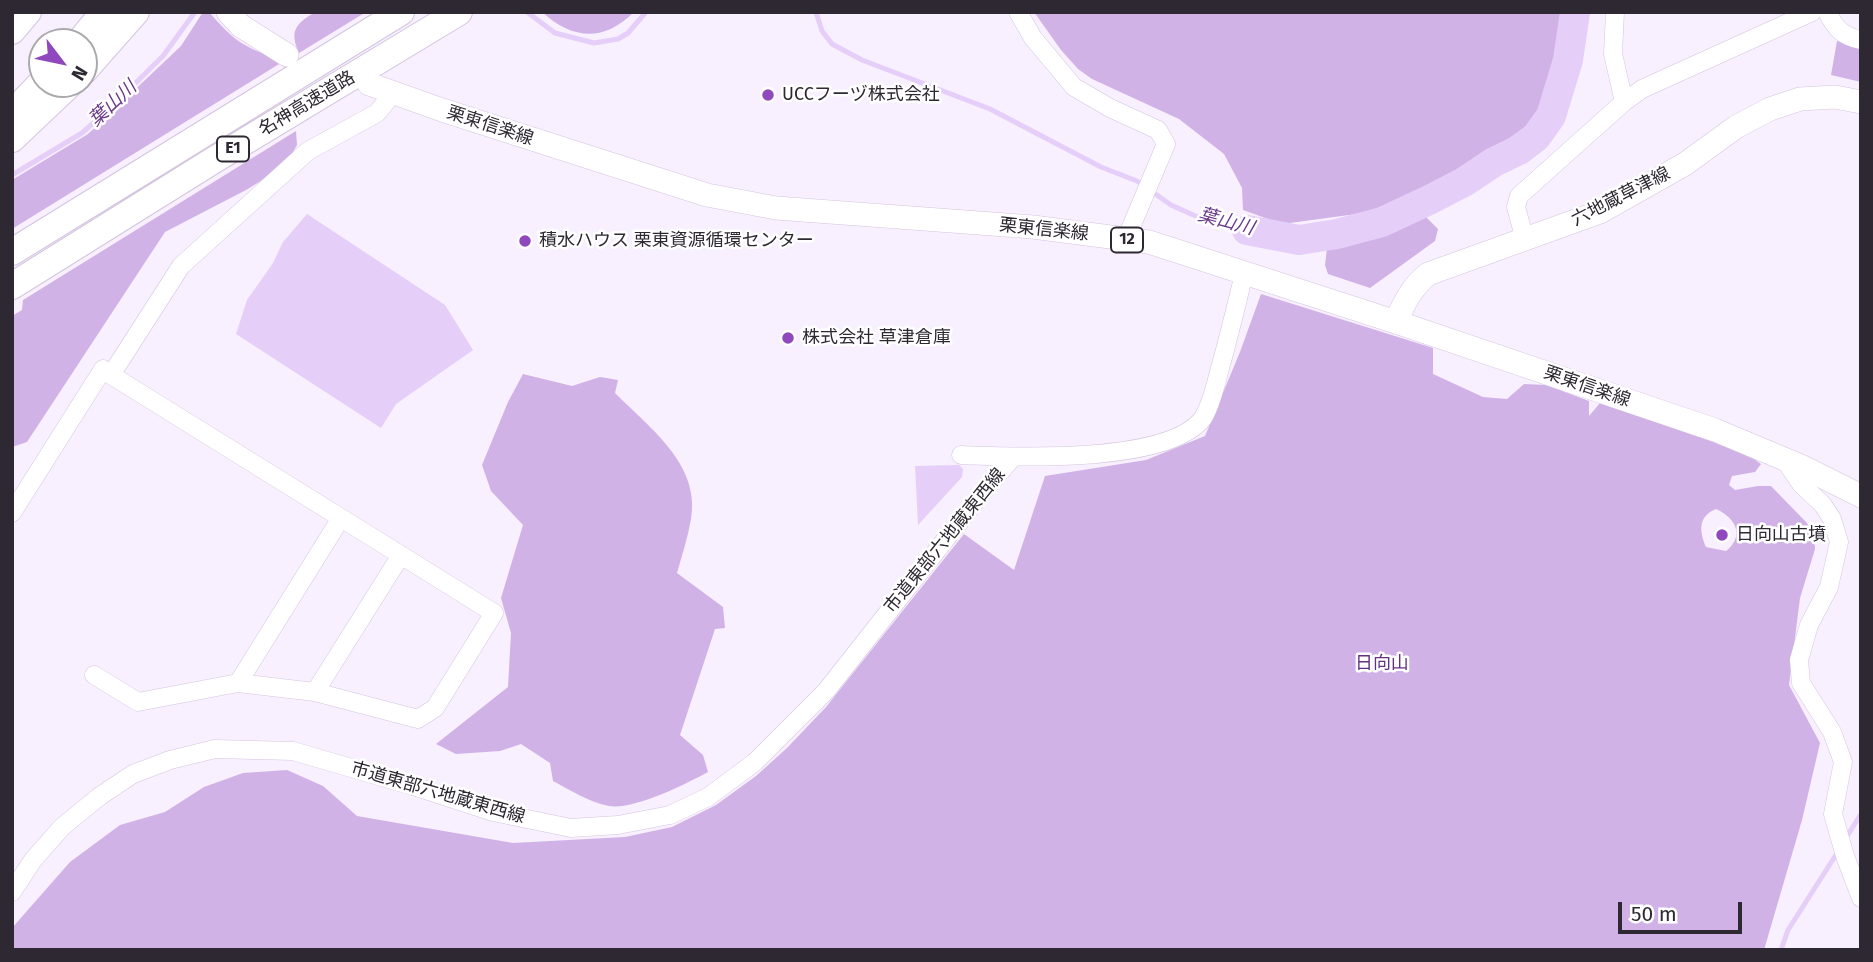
<!DOCTYPE html>
<html>
<head>
<meta charset="utf-8">
<style>
	body { margin:0 }
	#map { position:relative; width:1873px; height:962px; overflow:hidden; background:#f8efff; font-family:"Fira Sans",sans-serif }
	canvas { display:block }
	.frame { position:absolute; inset:0; border:14px solid #2e2832; pointer-events:none }
	.north { position:absolute; left:28px; top:28px; width:70px; height:70px; box-sizing:border-box; background:#fff; border:2px solid #aba9ad; border-radius:50%; rotate:122deg; font-size:19px; font-weight:700; line-height:28px; text-align:center; color:#2e2832 }
	.north::after { content:''; display:block; margin:auto; width:24px; height:32px; background:#9049bc; clip-path:polygon(50% 0,100% 100%,50% 72%,0 100%) }
	.scale { position:absolute; left:1618px; top:902px; width:124px; height:32px; box-sizing:border-box; border:4px solid #2e2832; border-top:0; padding-left:9px; font-size:21px; line-height:24px; white-space:nowrap; color:#2e2832; -webkit-text-stroke:5px #fff; paint-order:stroke }
</style>
</head>
<body>
<div id="map">
<canvas width="1873" height="962"></canvas>
<div class="frame"></div>
<div class="north">N</div>
<div class="scale">50 m</div>
</div>
<script>
const context = document.querySelector('canvas').getContext('2d');
context.lineJoin = 'round';
function fillPath(path, color) { context.fillStyle = color; context.fill(path, 'evenodd'); }
function trace(path, color, width, dash) { context.strokeStyle = color; context.lineWidth = width; context.lineCap = dash ? 'butt' : 'round'; context.setLineDash(dash || []); context.stroke(path); }
function drawText(font, color, halo, rows, align = 'center') {
  context.font = font + ' "Fira Sans","Noto Sans JP",sans-serif'; context.lineWidth = 5; context.setLineDash([]); context.textBaseline = 'middle'; context.strokeStyle = halo; context.fillStyle = color; for (const [text, x, y, turn = 0] of rows) {
    context.save(); context.translate(x, y); context.rotate((+turn || 0) * Math.PI / 180); context.textAlign = isNaN(turn) ? turn : align; if (halo) context.strokeText(text, 0, 0); context.fillText(text, 0, 0); context.restore();
  }
}
const green = new Path2D(`
	M 203,12 L 209,12 C 237,44 244,47 284,61 L 12,229 L 12,180 L 88,134 L 181,46 Z
	M 315,12 L 366,12 L 299,53 C 289,30 296,24 315,12 Z
	M 542,12 L 634,12 C 604,42 573,40 542,12 Z
	M 1034,12 L 1566,12 L 1553,92 L 1534,121 L 1488,153 L 1422,191 L 1379,211 L 1282,224 L 1243,210 L 1242,188 L 1224,154 L 1179,119 L 1092,79 L 1078,69 L 1061,50 Z
	M 1837,41 L 1861,46 L 1861,82 L 1831,75 Z
	M 296,131 L 297,145 L 284,167 L 246,190 L 165,232 L 27,442 L 12,447 L 12,316 L 22,310 L 23,300 Z
	M 1423,214 L 1438,229 L 1435,241 L 1370,288 L 1328,274 L 1325,265 L 1327,248 L 1387,230 Z
	M 1261,294 L 1433,348 L 1433,374 L 1483,397 L 1507,399 L 1524,384 L 1546,385 L 1589,401 L 1589,416 L 1600,403 L 1738,448 L 1761,464 L 1755,472 L 1732,476 L 1729,485 L 1735,490 L 1758,486 L 1771,486 L 1806,522 L 1814,533 L 1815,549 L 1800,598 L 1789,685 L 1820,743 L 1802,820 L 1764,950 L 12,950 L 12,928 L 70,862 L 120,825 L 165,812 L 204,787 L 243,773 L 287,770 L 323,786 L 357,816 L 513,843 L 625,837 L 672,827 L 716,805 L 756,776 L 787,748 L 826,707 L 964,534 L 1014,570 L 1045,476 L 1146,460 L 1205,436 L 1240,352 ZM 1716,509 C 1736,518 1745,536 1726,551 L 1706,547 C 1699,531 1698,516 1716,509 Z
	M 523,374 L 572,386 L 600,377 L 618,380 L 615,393 C 649,427 701,465 691,519 C 688,537 682,555 677,573 L 723,607 L 725,628 L 715,629 L 680,735 L 703,755 L 708,772 C 686,784 634,810 609,806 C 589,802 570,790 553,781 L 550,763 L 521,744 L 500,751 L 456,754 L 436,744 L 508,687 L 511,633 L 501,598 L 523,525 L 491,491 L 482,465 L 508,402 Z`);
const water = new Path2D(`
	M 307,214 L 445,305 L 473,350 L 396,404 L 381,428 L 236,334 L 247,300 L 273,263 L 283,242 Z
	M 959,465 L 963,469 L 962,477 L 918,525 L 915,466 Z`);
const stream = new Path2D(`
	M 527,12 L 555,33 L 594,43 L 618,39 L 628,33 L 646,12
	M 816,12 L 822,31 L 832,44 L 862,60 L 990,109 L 1101,167 L 1137,181 L 1171,205 L 1200,218 L 1247,230
	M 12,175 L 82,133 L 106,112 L 163,56 L 195,12
	M 1846,838 L 1861,814
	M 1781,950 L 1788,930 L 1839,850`);
const river = new Path2D(`
	M 1247,230 L 1299,240 L 1337,234 L 1382,222 L 1429,200 L 1464,182 L 1494,162 L 1519,150 L 1536,137 L 1551,116 L 1568,60 L 1575,12`);
const minor = new Path2D(`
	M 1018,12 L 1033,38 L 1074,87 L 1110,108 L 1158,130 L 1166,144 L 1126,239
	M 1827,12 C 1836,29 1842,36 1861,40
	M 1624,102 L 1642,89 L 1812,12
	M 1525,240 L 1516,207 L 1519,196 L 1624,102 L 1613,54 L 1615,12
	M 961,455 C 1015,457 1169,464 1203,418 C 1211,405 1215,387 1219,372 C 1228,340 1236,307 1244,274
	M 1784,459 L 1801,484 L 1823,505 L 1832,519 L 1839,542 L 1829,587 L 1809,625 L 1799,660 L 1801,683 L 1832,732 L 1843,762 L 1833,814 L 1845,856 L 1861,898
	M 12,513 L 103,369 L 111,375
	M 94,675 L 138,702 L 238,683 L 315,692 L 418,719 L 435,708 L 494,613 L 111,375 L 181,266 L 308,151 L 377,113 L 394,92
	M 238,683 L 341,518
	M 315,692 L 401,555
	M 12,892 L 33,860 L 62,827 L 100,796 L 133,774 L 170,760 L 215,749 L 293,751 L 413,786 L 493,812 L 571,828 L 618,825 L 670,815 L 708,797 L 755,762 L 826,691 L 986,488 L 1013,457`);
const major = new Path2D(`
	M 228,12 L 241,26 L 287,55
	M 369,84 L 442,110 L 707,195 L 776,208 L 1033,227 L 1149,242 L 1396,322 L 1715,430 L 1801,466 L 1861,496
	M 1396,322 C 1404,303 1411,288 1428,274 L 1600,212 L 1685,164 L 1736,127 L 1770,109 L 1800,99 L 1835,97 L 1861,102`);
const highway = new Path2D(`
	M 12,31 L 28,12
	M 79,42 L 104,12
	M 84,71 L 136,12
	M 12,113 L 42,82
	M 12,139 L 70,84
	M 12,252 L 401,12
	M 12,286 L 214,160 L 459,12`);
const markers = [
	[768,95,7,"#9049bc"],
	[525,241,7,"#9049bc"],
	[788,338,7,"#9049bc"],
	[1722,535,7,"#9049bc"]
];
const shields = [
	[233,149,32],
	[1127,240,32]
];
const shieldNames = [
	["E1",233,149],
	["12",1127,240]
];
const poiNames = [
	["UCCフーヅ株式会社",782,95],
	["積水ハウス 栗東資源循環センター",539,241],
	["株式会社 草津倉庫",802,338],
	["日向山古墳",1736,535]
];
const streetNames = [
	["名神高速道路",307,104,-31],
	["栗東信楽線",490,126,18],
	["六地蔵草津線",1621,197,-27],
	["栗東信楽線",1044,230,6],
	["栗東信楽線",1587,387,19],
	["市道東部六地蔵東西線",945,541,-51],
	["市道東部六地蔵東西線",438,793,16]
];
const parkNames = [
	["日向山",1382,664]
];
const waterNames = [
	["葉山川",113,104,-43],
	["葉山川",1226,222,15]
];
fillPath(green, '#d0b2e7');
fillPath(water, '#e5cef8');
trace(stream, '#e5cef8', 5);
trace(river, '#e5cef8', 30);
trace(minor, '#d4c5df', 19);
trace(major, '#d4c5df', 24);
trace(highway, '#d4c5df', 28);
trace(minor, '#fff', 18);
trace(major, '#fff', 23);
trace(highway, '#fff', 26);
for (const [x, y, r, color] of markers) { const dot = new Path2D(); dot.arc(x, y, r, 0, 2 * Math.PI); context.fillStyle = color; context.fill(dot); trace(dot, '#fff', 2.5); }
for (const [x, y, w] of shields) { const box = new Path2D(); box.roundRect(x - w / 2, y - 12.5, w, 25, 5); context.fillStyle = '#fff'; context.fill(box); trace(box, '#2e2832', 2); }
drawText('bold 16px', '#2e2832', null, shieldNames);
drawText('18px', '#2e2832', '#fff', poiNames, 'left');
drawText('18px', '#2e2832', '#fff', streetNames);
drawText('18px', '#643282', '#fff', parkNames);
drawText('italic 19px', '#6c3a8b', '#fff', waterNames);
</script>
</body>
</html>
